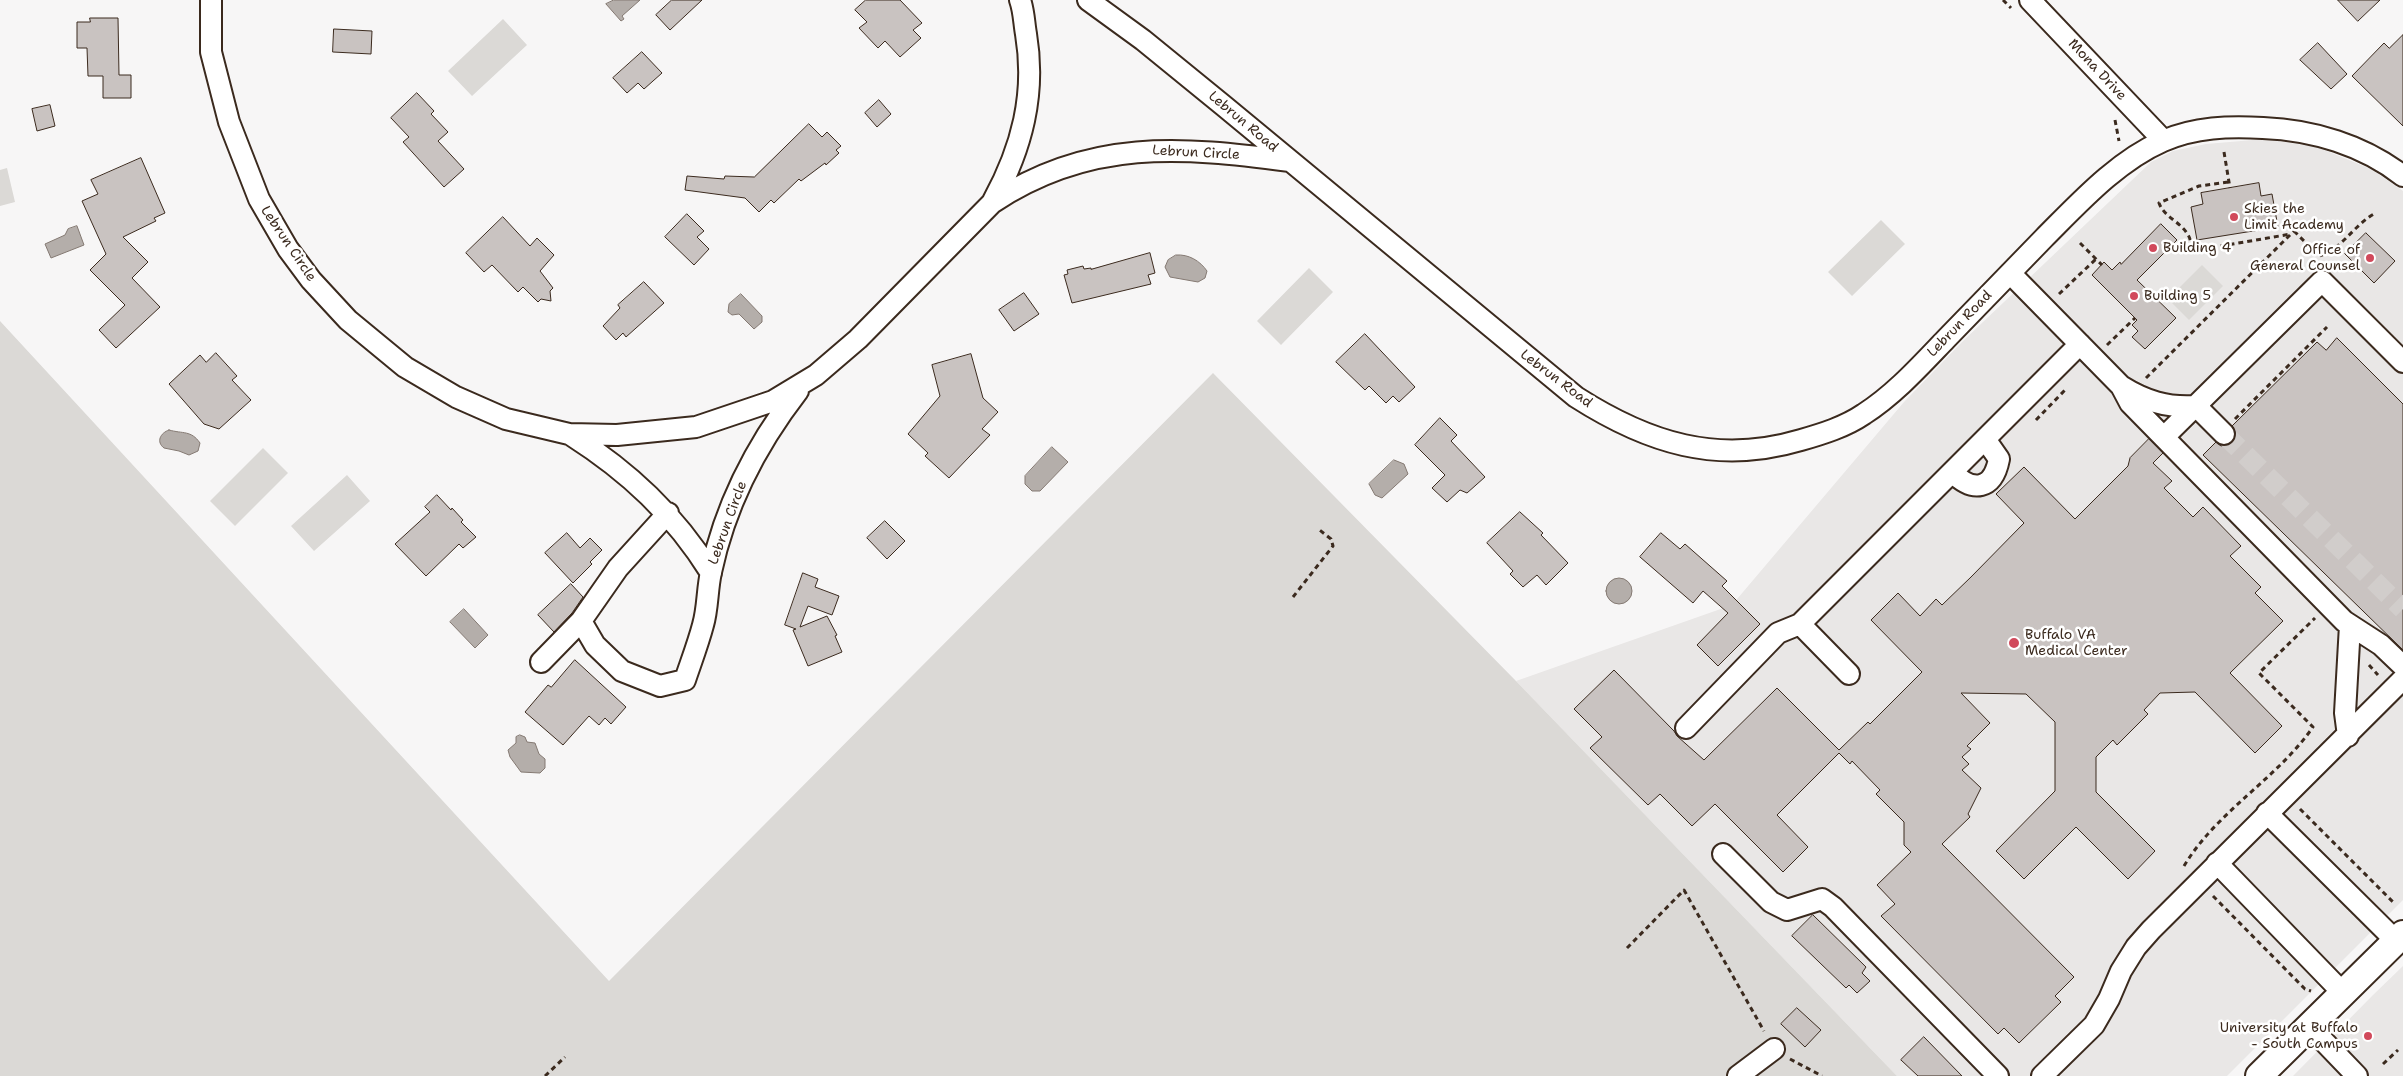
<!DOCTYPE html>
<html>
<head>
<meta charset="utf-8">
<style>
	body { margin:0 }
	canvas { display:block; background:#f7f6f6 }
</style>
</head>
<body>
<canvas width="2403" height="1076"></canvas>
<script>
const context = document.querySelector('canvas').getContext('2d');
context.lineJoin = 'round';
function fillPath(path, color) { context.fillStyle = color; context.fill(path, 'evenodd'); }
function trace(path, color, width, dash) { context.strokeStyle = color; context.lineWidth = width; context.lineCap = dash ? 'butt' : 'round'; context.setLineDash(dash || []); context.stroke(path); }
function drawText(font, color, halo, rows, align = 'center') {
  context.font = font + ' "Shantell Sans",sans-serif'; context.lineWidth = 5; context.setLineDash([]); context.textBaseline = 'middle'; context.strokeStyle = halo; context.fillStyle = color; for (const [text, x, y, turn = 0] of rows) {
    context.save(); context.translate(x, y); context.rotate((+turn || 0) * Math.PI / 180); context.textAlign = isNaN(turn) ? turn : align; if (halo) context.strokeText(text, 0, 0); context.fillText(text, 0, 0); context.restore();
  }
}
const built = new Path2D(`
	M 2265,139 L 2317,147 L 2371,169 L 2403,191 L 2403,900 L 2227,1076 L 1897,1076 L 1516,681 L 1732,605 L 1904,402 L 1962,342 L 2151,162 L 2173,151 L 2206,144 Z
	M 2403,966 L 2403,1076 L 2293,1076 L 2373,995 Z`);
const green = new Path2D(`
	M 503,19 L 527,45 L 472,96 L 448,71 Z
	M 7,168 L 15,202 L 0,206 L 0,170 Z
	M 1881,220 L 1905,244 L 1852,296 L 1828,272 Z
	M 2202,265 L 2223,286 L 2189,320 L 2168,299 Z
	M 1309,268 L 1333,292 L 1281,345 L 1257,321 Z
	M 0,321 L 609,981 L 1213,373 L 1516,681 L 1897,1076 L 0,1076 Z
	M 263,448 L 288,473 L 235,526 L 210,501 Z
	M 347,475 L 370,501 L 314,551 L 291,526 Z`);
const water = new Path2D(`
	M 614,0 L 640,0 L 622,16 L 624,19 L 621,21 L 606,4 Z
	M 77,226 L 84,245 L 51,258 L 45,244 L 65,235 L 68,229 Z
	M 1176,255 C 1189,254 1200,261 1207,271 L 1205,278 L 1198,282 L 1170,277 L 1165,267 L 1168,260 Z
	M 741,294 L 762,316 L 762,322 L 754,329 L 739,314 L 732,315 L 728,312 L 729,304 Z
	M 169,430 C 183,434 191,430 200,443 L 198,451 L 189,455 L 179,451 L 164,448 C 156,442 160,433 169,430 Z
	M 1052,447 L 1068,462 L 1040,491 L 1032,491 L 1025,484 L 1025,476 Z
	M 1394,460 L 1404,464 L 1408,474 L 1382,498 L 1375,495 L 1369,484 Z
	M1606 591a13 13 0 1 1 26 0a13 13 0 1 1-26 0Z
	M 464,609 L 488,635 L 475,648 L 450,622 Z
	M 520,735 L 525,737 L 527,742 L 535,743 L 539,754 L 545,759 L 545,768 L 540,773 L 521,772 L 510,757 L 508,750 L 516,743 L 516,737 Z`);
const building = new Path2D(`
	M 672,0 L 702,0 L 670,30 L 656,15 Z
	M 866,0 L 900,0 L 922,23 L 913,30 L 921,38 L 900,57 L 885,41 L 878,48 L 859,28 L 867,22 L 855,10 Z
	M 2338,0 L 2380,0 L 2358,21 Z
	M 90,18 L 118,18 L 119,75 L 131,75 L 131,98 L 103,98 L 103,76 L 88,76 L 87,48 L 77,48 L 77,22 L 90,22 Z
	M 334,29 L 372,31 L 371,54 L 333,52 Z
	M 2403,35 L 2403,126 L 2352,76 L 2384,43 L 2389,48 Z
	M 2318,43 L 2347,74 L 2331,89 L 2300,60 Z
	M 642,52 L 662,73 L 644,89 L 638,83 L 627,93 L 613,78 Z
	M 417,93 L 434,111 L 431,114 L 448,132 L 438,141 L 464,169 L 444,187 L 403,142 L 409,137 L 391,118 Z
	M 879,100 L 891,114 L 877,127 L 865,113 Z
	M 50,105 L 55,126 L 37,131 L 32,109 Z
	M 809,124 L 822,137 L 827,132 L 841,146 L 836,150 L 839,153 L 826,165 L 825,163 L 801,181 L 799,179 L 774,203 L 771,200 L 759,212 L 745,198 L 685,190 L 687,176 L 724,179 L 725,176 L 754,177 Z
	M 141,158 L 165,213 L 154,218 L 156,221 L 123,237 L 148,262 L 132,278 L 160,307 L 116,348 L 99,330 L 125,305 L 90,270 L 106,254 L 82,201 L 98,194 L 91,180 Z
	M 2259,183 L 2261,196 L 2272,194 L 2278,227 L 2197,240 L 2191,207 L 2203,204 L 2201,193 Z
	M 687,214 L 704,231 L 697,237 L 709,249 L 694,265 L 665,237 Z
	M 503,217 L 530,246 L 537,238 L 554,255 L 540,271 L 553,288 L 550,291 L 551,301 L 541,299 L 538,302 L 523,287 L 518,292 L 492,265 L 484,272 L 466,253 Z
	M 2161,224 L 2177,240 L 2137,280 L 2176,318 L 2145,349 L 2132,337 L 2138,331 L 2132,325 L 2137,320 L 2092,275 L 2104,262 L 2112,270 L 2120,262 L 2121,264 Z
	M 2366,233 L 2395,261 L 2374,283 L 2345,254 Z
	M 1150,253 L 1155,273 L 1148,275 L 1151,284 L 1072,303 L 1064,275 L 1068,274 L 1067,270 L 1083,266 L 1084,269 L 1091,268 L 1091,269 Z
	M 644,282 L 664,303 L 626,337 L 623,333 L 616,340 L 603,326 L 620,308 L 618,305 Z
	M 1024,293 L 1039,314 L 1014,331 L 999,310 Z
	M 1365,334 L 1415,387 L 1399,402 L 1393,396 L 1386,403 L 1369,386 L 1365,390 L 1336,362 Z
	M 2337,338 L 2403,404 L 2403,650 L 2203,455 L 2216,442 L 2221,446 L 2232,443 L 2236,437 L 2232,426 L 2317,342 L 2326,350 Z
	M 216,353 L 237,376 L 232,380 L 251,400 L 219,429 L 204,424 L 169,384 L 200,355 L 206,362 Z
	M 971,354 L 983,398 L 998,412 L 982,429 L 990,435 L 949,478 L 925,456 L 928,453 L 908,434 L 940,396 L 932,365 Z
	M 1440,418 L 1457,435 L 1451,441 L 1485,477 L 1467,493 L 1460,490 L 1447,502 L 1432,488 L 1445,475 L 1415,445 Z
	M 2149,439 L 2163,453 L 2153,463 L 2172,481 L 2164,488 L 2193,517 L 2203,507 L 2241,546 L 2230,556 L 2261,587 L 2255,593 L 2283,621 L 2230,673 L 2282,726 L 2255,753 L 2195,692 L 2160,693 L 2144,710 L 2148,714 L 2117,745 L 2113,740 L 2096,757 L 2096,792 L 2155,851 L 2128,879 L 2076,827 L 2024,879 L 1996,851 L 2055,791 L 2055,722 L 2026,694 L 1961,693 L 1990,723 L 1967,746 L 1971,749 L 1962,757 L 1969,764 L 1962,770 L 1981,788 L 1968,814 L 1970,817 L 1942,844 L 2074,977 L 2055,996 L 2061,1002 L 2019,1043 L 2004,1028 L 1998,1034 L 1881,916 L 1895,904 L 1877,885 L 1911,852 L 1904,845 L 1904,822 L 1876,794 L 1880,790 L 1852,761 L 1850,764 L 1839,753 L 1777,815 L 1808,847 L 1783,872 L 1715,804 L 1692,826 L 1660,794 L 1648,805 L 1590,748 L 1602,737 L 1574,709 L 1614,670 L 1674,731 L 1677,736 L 1704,760 L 1777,688 L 1839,750 L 1868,722 L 1870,724 L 1922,672 L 1871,620 L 1898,593 L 1920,616 L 1936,599 L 1942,605 L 1971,577 L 2024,523 L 1996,494 L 2024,467 L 2075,519 L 2128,466 L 2130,458 Z
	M 437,495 L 451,510 L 452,508 L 463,520 L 461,522 L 476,537 L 463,548 L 459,544 L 426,576 L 395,544 L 430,512 L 425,507 Z
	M 1520,512 L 1543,533 L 1541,535 L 1568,563 L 1546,585 L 1537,575 L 1523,587 L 1510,574 L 1513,571 L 1487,543 Z
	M 885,521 L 905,541 L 887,559 L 867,538 Z
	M 567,533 L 580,548 L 590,538 L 602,550 L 590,562 L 592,564 L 573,583 L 545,553 Z
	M 1661,533 L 1680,549 L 1685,544 L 1727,581 L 1722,586 L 1760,624 L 1718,666 L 1697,645 L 1728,613 L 1703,591 L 1693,603 L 1640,557 Z
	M 803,573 L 818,579 L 815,587 L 839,596 L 832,615 L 808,606 L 800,627 L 827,616 L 837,635 L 835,636 L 842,652 L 808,666 L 793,630 L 796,629 L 785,625 Z
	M 571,584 L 583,597 L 572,613 L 554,632 L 538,615 Z
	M 575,660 L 626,707 L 611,724 L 605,718 L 599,725 L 589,716 L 563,745 L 525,712 L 548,685 L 551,687 Z
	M 1813,915 L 1866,967 L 1862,973 L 1870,981 L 1857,993 L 1849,985 L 1846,988 L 1792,936 Z
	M 1797,1008 L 1821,1030 L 1805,1047 L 1781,1024 Z
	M 1924,1037 L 1962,1076 L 1918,1076 L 1901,1060 Z`);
const minorTunnel = new Path2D(`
	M 2224,434 L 2403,609`);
const path = new Path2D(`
	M 2003,0 L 2011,8
	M 2115,120 L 2119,141
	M 2224,152 L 2230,188
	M 2228,182 L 2199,186 L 2159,203 C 2164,217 2181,222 2188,235 C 2191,239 2191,246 2192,251 L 2291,234
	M 2294,231 L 2319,256 C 2340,251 2354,225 2374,214
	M 2080,243 L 2102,265
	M 2059,294 L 2096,259
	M 2107,345 L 2135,318
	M 2146,378 L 2294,231 L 2299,226 L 2311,227
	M 2235,419 L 2327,327
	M 2036,420 L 2065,390
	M 1293,597 L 1333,546 L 1331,539 L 1317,528
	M 2369,665 L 2378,675
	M 2300,809 L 2393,902
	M 2184,866 C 2217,811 2277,779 2313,727 L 2259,673 L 2315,618
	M 2213,896 L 2305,989 L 2311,991
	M 1627,948 L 1684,890 L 1764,1031
	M 1790,1059 L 1822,1076
	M 2383,1064 L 2398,1050
	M 545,1076 L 565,1057`);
const minor = new Path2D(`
	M 211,0 L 211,52 L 229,122 L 259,199 L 288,249 L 311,280 L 348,320 L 405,367 L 456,397 L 506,419 L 569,434 L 617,435 L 696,427 L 773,401 L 816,375 L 858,339 L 992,203 C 1089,138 1182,147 1290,161
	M 1088,0 L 1143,40 L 1224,106 L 1576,397 C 1648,443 1717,465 1801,440 C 1822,434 1845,427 1864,414 C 1895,394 1920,366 1946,339 C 1978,306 2011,272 2044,238 C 2079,203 2117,161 2163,141 C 2195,127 2229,126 2263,128 C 2313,130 2363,145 2403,176
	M 2030,0 L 2163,140
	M 993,201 C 1022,148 1036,94 1026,34 C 1024,23 1024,11 1020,0
	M 2010,273 L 2121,386 C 2145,401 2167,408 2196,406 L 2224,434
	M 2121,386 L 2130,403 L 2344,621 L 2381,645 L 2403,666
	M 571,435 C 629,472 674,514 711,573
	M 2164,437 L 2322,281 L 2403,362
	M 1952,472 C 1973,493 1993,490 1999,459 L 1985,439
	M 668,513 L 618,568 L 581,621 L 595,645 L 622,671 L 660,686 L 685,680 C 691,662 698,644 703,625 C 708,608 707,590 711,572 C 725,506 757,444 798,391
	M 1800,624 L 1849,674
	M 541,662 L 581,621
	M 1686,728 L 1778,633 L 1800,624 L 2080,344
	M 2348,736 L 2345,713 L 2350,625
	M 2267,813 L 2396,941
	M 1723,854 L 1771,902 L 1787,910 L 1822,899 L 1833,907 L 1998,1076
	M 2217,863 L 2343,993
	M 2309,1026 L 2357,1076
	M 1738,1076 L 1774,1049
	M 2042,1076 L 2094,1025 L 2109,999 L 2121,971 L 2136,947 L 2151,930 L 2403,679`);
const major = new Path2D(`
	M 2259,1076 L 2403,934`);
const markers = [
	[2234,217,5,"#d1495b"],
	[2153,248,5,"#d1495b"],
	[2370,258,5,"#d1495b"],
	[2134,296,5,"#d1495b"],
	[2014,643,6,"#d1495b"],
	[2368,1036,5,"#d1495b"]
];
const streetNames = [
	["Mona Drive",2097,70,47],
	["Lebrun Road",1243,122,40],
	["Lebrun Circle",1196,153,3],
	["Lebrun Circle",288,244,56],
	["Lebrun Road",1960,324,-46],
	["Lebrun Road",1556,379,37],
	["Lebrun Circle",728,523,-70]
];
const poiNames = [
	["Skies the",2244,209],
	["Limit Academy",2244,225],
	["Building 4",2163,248],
	["Office of",2360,250,"right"],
	["General Counsel",2360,266,"right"],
	["Building 5",2144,296],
	["Buffalo VA",2025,635],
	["Medical Center",2025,651],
	["University at Buffalo",2358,1028,"right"],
	["- South Campus",2358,1044,"right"]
];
fillPath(built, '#e9e7e6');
fillPath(green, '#dbd9d6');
fillPath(water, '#b4aeaa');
trace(water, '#847972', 1);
fillPath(building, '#c9c3c1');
trace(building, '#3b2a1e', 1);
trace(minorTunnel, '#d1cdcb', 20, [20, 10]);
trace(minor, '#3b2a1e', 24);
trace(major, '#3b2a1e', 30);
trace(path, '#3b2a1e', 3, [5, 4]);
trace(minor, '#fff', 20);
trace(major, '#fff', 26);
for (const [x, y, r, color] of markers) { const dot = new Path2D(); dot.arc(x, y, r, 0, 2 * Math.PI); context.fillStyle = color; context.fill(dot); trace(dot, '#fff', 2); }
drawText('14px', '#3b2a1e', '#fff', streetNames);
drawText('14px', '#3b2a1e', '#fff', poiNames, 'left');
</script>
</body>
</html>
